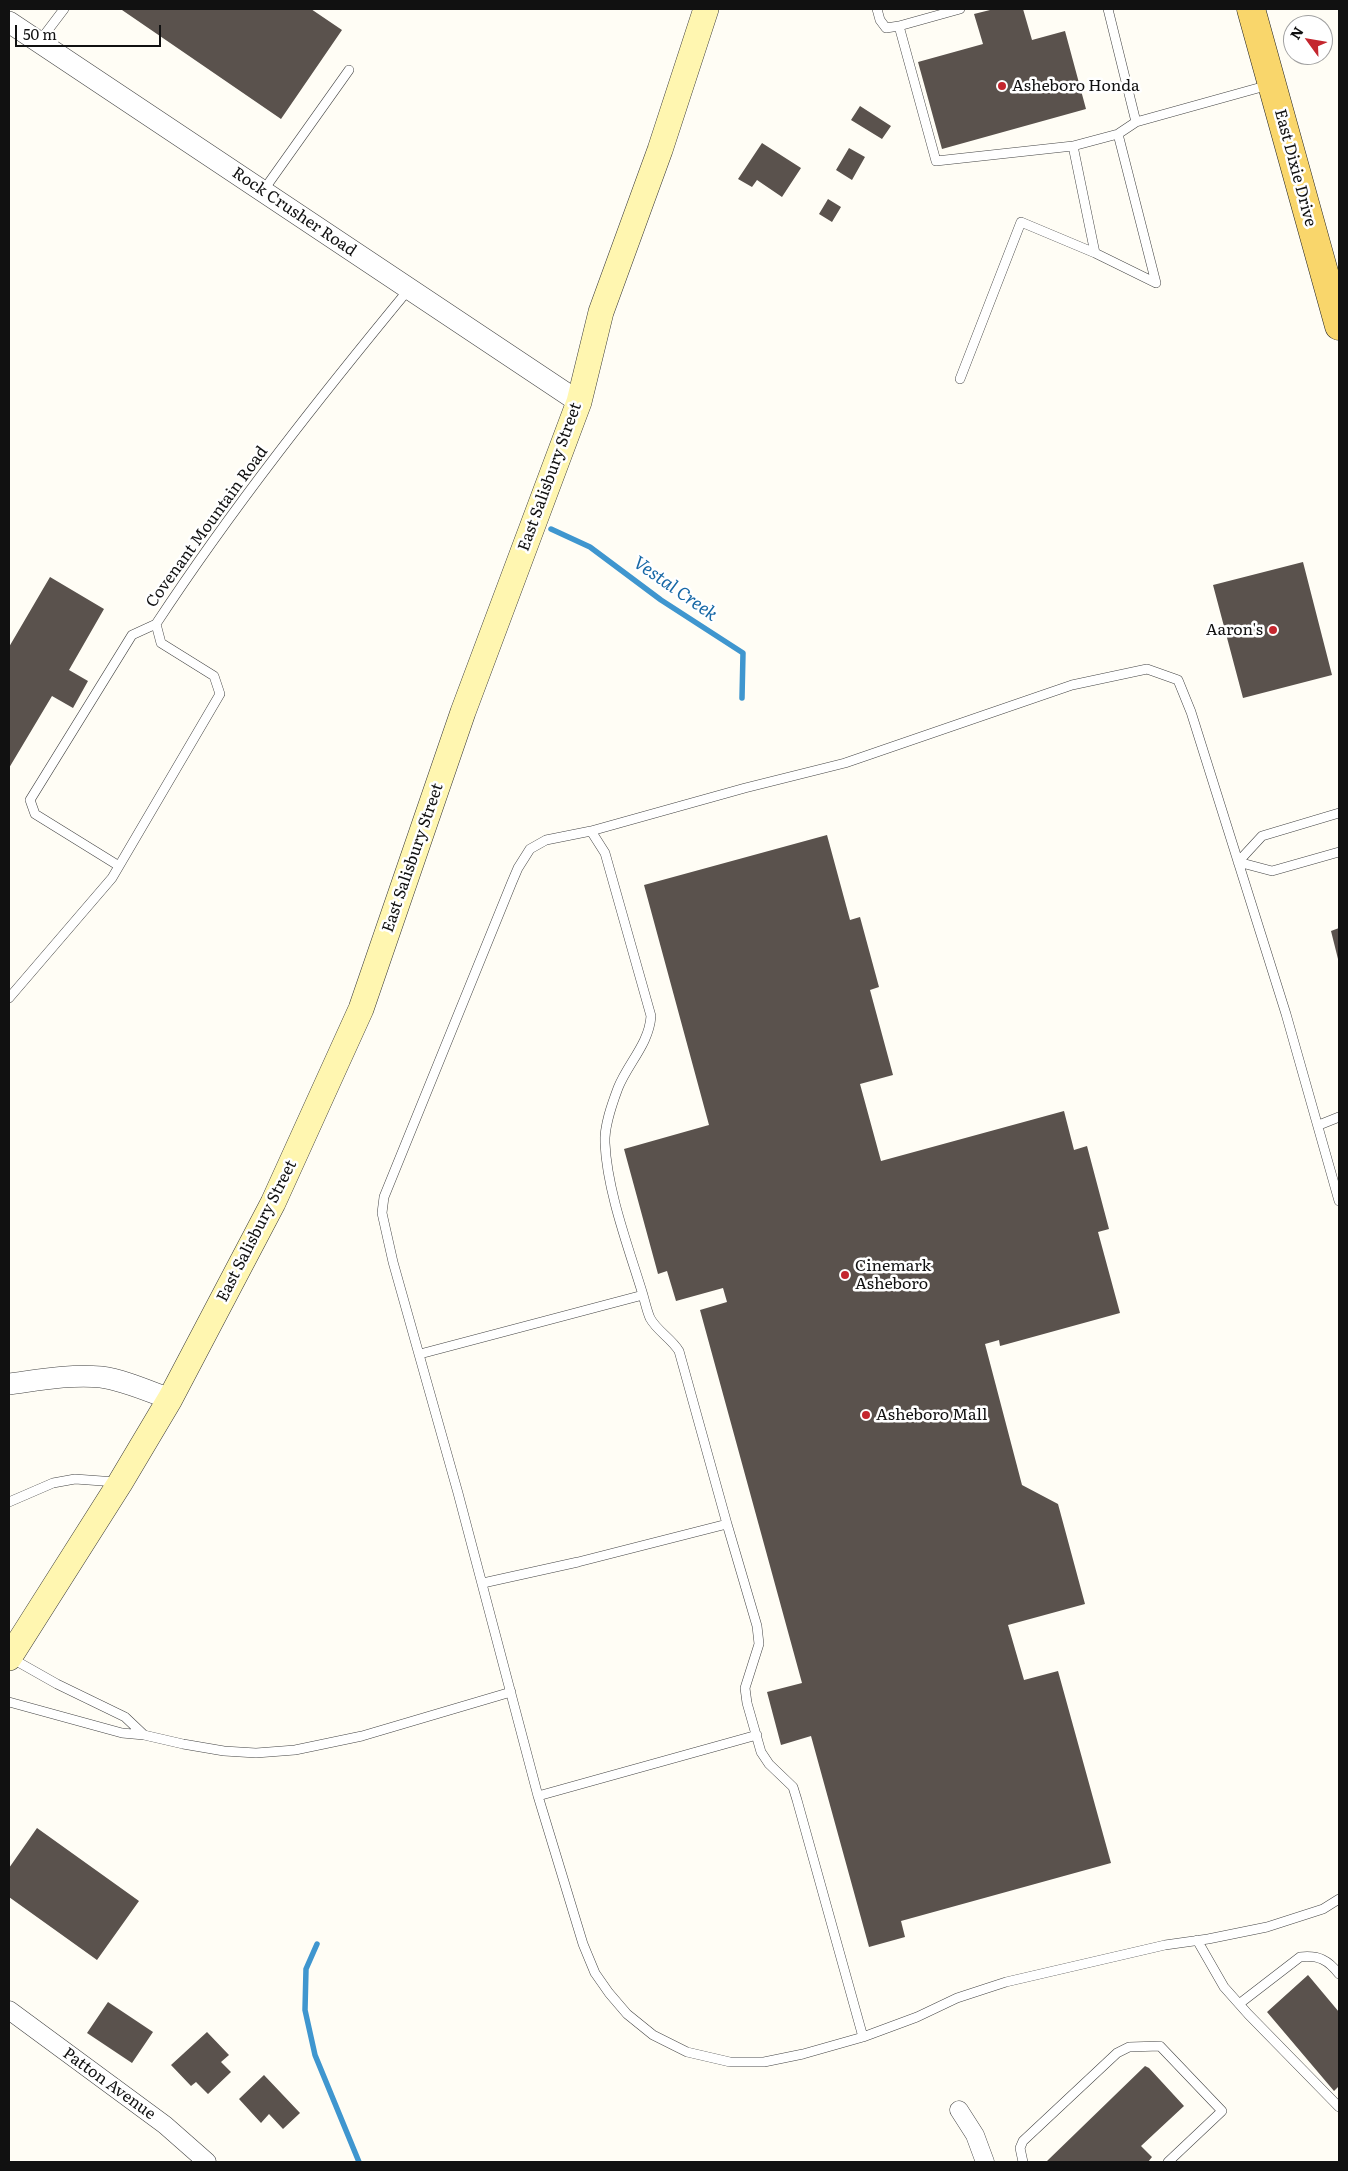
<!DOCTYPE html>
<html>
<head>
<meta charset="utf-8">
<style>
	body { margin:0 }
	#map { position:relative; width:1348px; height:2171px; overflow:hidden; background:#fffdf5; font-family:Literata,serif }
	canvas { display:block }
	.frame { position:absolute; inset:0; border:10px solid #111; pointer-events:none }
	.north { position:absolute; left:1283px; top:15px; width:50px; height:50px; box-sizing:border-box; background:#fff; border:1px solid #a0a0a0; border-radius:50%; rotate:302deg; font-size:14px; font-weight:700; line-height:20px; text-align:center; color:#111 }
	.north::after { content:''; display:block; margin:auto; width:18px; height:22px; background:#c4262e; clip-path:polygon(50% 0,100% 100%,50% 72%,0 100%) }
	.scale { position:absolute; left:15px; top:25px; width:146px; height:22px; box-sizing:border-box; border:2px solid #111; border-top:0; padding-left:6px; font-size:15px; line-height:18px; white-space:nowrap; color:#111; -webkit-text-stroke:4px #fff; paint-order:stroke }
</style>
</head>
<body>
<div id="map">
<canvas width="1348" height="2171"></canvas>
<div class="frame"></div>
<div class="north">N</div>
<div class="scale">50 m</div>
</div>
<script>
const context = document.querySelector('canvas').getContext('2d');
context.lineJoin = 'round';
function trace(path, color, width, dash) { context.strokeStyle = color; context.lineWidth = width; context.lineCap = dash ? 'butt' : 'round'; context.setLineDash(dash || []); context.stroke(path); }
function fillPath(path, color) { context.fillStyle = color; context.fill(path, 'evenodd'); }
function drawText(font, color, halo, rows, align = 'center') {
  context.font = font + ' Literata,serif'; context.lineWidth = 5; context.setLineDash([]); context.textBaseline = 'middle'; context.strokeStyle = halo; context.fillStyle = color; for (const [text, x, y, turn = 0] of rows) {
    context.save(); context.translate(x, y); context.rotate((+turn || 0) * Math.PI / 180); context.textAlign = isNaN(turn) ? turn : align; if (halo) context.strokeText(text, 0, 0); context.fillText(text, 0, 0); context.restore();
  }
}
const stream = new Path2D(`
	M 551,529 L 590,547 L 661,600 L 743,653 L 742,698
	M 317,1944 L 306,1969 L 305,2010 L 315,2055 L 359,2162`);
const building = new Path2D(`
	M 123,9 L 311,9 L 342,30 L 281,119 L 122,10 Z
	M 994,9 L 1023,9 L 1032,40 L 1065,31 L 1086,109 L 942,149 L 918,62 L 983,44 L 974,14 Z
	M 860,106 L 891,126 L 882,139 L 851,120 Z
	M 762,143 L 801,168 L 782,197 L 757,180 L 752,187 L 738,179 Z
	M 849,148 L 865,157 L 852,180 L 836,170 Z
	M 828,199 L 841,207 L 832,222 L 819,214 Z
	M 1303,562 L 1332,675 L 1243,698 L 1213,585 Z
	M 50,577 L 104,609 L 69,670 L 88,681 L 73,708 L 52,696 L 9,768 L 9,647 Z
	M 827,835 L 850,920 L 860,917 L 879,987 L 870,990 L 893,1075 L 860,1084 L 881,1161 L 1064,1111 L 1074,1150 L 1087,1146 L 1109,1229 L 1098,1232 L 1120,1313 L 1000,1346 L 999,1340 L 985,1344 L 1022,1485 L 1058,1504 L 1085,1604 L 1008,1625 L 1024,1680 L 1058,1671 L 1111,1863 L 901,1921 L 905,1937 L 869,1947 L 811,1736 L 781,1745 L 767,1692 L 802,1683 L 700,1310 L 727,1302 L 723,1288 L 676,1301 L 667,1271 L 658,1274 L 624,1149 L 709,1125 L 644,885 Z
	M 1339,928 L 1339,963 L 1331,931 Z
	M 37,1828 L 139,1901 L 97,1960 L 9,1897 L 9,1868 Z
	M 1308,1975 L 1339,2012 L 1339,2086 L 1334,2091 L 1267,2012 Z
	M 108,2002 L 153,2032 L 132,2063 L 87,2033 Z
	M 207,2032 L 229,2055 L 221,2062 L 231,2072 L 208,2094 L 196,2082 L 191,2086 L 171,2065 Z
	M 1145,2066 L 1149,2068 L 1184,2106 L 1141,2146 L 1152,2157 L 1148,2162 L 1046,2162 Z
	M 264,2075 L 300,2113 L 283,2129 L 269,2114 L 261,2123 L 239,2099 Z`);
const service = new Path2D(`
	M 877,9 L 880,20 L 886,28 L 899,26
	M 960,9 L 899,26 L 936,161 L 1073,146 L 1118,134 L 1136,122
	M 1108,9 L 1136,122 L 1269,85
	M 39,42 L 64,9
	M 1073,146 L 1095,253 L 1156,283 L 1118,134
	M 263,191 L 349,70
	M 960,379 L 1021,222 L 1095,253
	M 1339,813 L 1262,836 L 1238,862 L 1272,871 L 1339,852
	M 119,866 L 35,814 L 30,800 L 132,635 L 156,624
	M 9,998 L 112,878 L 220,694 L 214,676 L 161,643 L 156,624 C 233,507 320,397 409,289
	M 1319,1125 L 1339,1117
	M 1339,1201 L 1286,1014 L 1191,712 L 1178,680 L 1147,669 L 1072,685 L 845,763 L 745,788 L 591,831 L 546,840 L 530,849 L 518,868 L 512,882 L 384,1197 L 382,1213 L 393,1262 L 458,1493 L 538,1796 L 583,1944 L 595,1973 L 609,1993 L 627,2014 L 653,2035 L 687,2052 L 730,2062 L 764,2062 L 803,2054 L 863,2037 L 917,2017 L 957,1998 L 1006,1982 L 1165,1945 L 1208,1939 L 1267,1927 L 1323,1909 L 1339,1899
	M 643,1295 C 645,1302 647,1311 650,1318 C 657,1331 671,1338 679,1351 L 727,1524
	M 420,1354 L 643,1295 C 629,1249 607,1191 605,1143 C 604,1126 612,1104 618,1088 C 628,1063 649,1044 651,1016 L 605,853 L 591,831
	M 9,1502 L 53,1483 L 75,1479 L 116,1482
	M 483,1583 L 578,1562 L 727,1524 L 757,1626 L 759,1644 L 745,1688 L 747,1703 L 761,1752 L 769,1764 L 793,1787 L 797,1800 L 863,2037
	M 11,1658 L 57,1684 L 125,1717 L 144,1735
	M 9,1702 L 122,1733 L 144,1735 L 183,1744 L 224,1751 L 256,1753 L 295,1750 L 362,1736 L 511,1692
	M 538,1796 L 757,1735
	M 1197,1940 L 1224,1987 L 1248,2014 L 1339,2107
	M 1239,2004 L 1300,1957 C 1319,1955 1328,1960 1339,1974
	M 1023,2162 L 1020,2148 L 1023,2141 L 1117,2053 L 1129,2047 L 1160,2046 L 1222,2111 L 1168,2162`);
const minor = new Path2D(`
	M 9,2010 L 165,2125 L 207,2162
	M 959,2110 L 975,2135 L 985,2162`);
const tertiary = new Path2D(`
	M 9,22 L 579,402
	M 9,1384 C 39,1380 70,1374 101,1377 C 124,1380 148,1391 170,1399`);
const secondary = new Path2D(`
	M 9,1658 L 120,1483 L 170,1399 L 273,1203 L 361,1009 L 463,712 L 579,402 L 601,312 L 660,150 L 706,9`);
const primary = new Path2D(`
	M 1251,9 L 1339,326`);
const markers = [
	[1002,86,5,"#c4262e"],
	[1273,630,5,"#c4262e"],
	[845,1275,5,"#c4262e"],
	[866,1415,5,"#c4262e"]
];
const poiNames = [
	["Asheboro Honda",1012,86],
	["Aaron's",1263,630,"right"],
	["Cinemark",855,1266],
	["Asheboro",855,1284],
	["Asheboro Mall",876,1415]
];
const streetNames = [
	["East Dixie Drive",1295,168,75],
	["Rock Crusher Road",294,212,34],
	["East Salisbury Street",550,477,-70],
	["Covenant Mountain Road",207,527,-54],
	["East Salisbury Street",413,858,-71],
	["East Salisbury Street",257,1231,-63],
	["Patton Avenue",109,2084,36]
];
const waterNames = [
	["Vestal Creek",675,589,35]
];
trace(stream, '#3f96cf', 5.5);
fillPath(building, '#5a524d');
trace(service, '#444', 10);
trace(minor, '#444', 19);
trace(tertiary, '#444', 22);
trace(secondary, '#333', 26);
trace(primary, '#222', 29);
trace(service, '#fff', 9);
trace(minor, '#fff', 18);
trace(tertiary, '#fff', 21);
trace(secondary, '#fff6b0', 25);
trace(primary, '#f9d66b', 28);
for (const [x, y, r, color] of markers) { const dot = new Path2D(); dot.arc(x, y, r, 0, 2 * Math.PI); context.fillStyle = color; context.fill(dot); trace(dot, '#fff', 2); }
drawText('16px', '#111', '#fff', poiNames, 'left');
drawText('16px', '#111', '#fff', streetNames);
drawText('italic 18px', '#1768a6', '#fff', waterNames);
</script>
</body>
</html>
